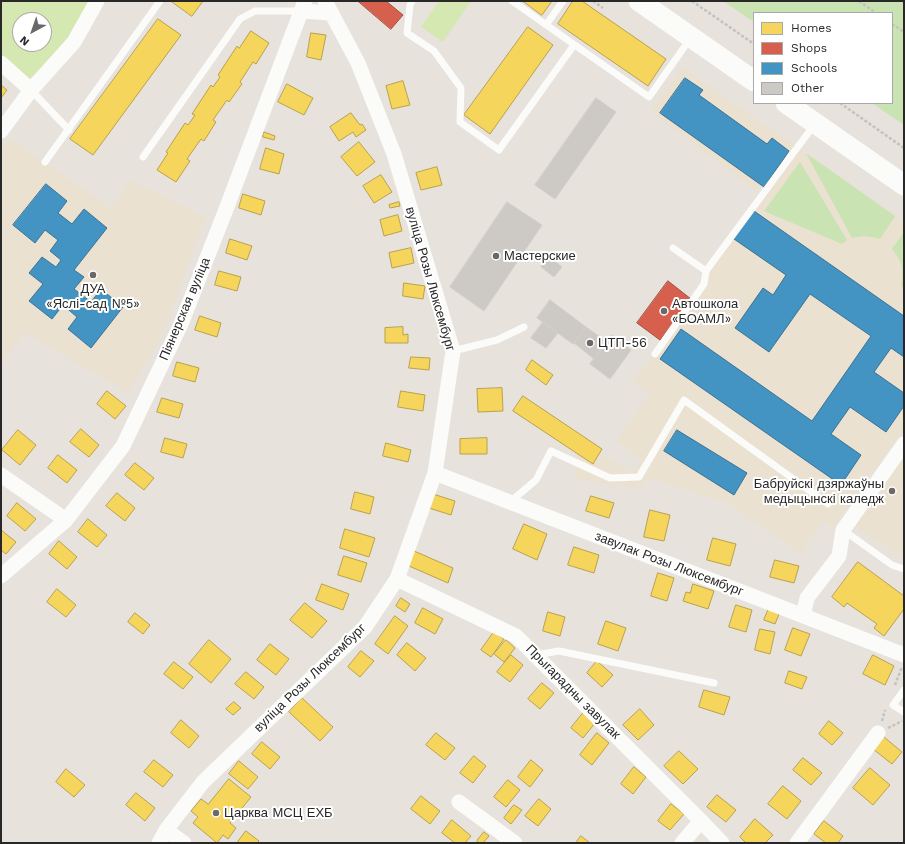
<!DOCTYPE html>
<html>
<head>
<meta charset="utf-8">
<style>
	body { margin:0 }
	#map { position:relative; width:905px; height:844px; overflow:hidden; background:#e7e2dc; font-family:"Work Sans",sans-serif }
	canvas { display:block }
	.frame { position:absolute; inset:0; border:2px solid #282828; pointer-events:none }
	.legend { position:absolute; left:753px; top:12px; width:140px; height:92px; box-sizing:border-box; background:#fff; border:1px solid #a9a9a9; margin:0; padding:5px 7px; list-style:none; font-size:12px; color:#282828 }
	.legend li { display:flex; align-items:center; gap:8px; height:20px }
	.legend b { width:20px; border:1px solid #a9a9a9 }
	.north { position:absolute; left:12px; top:12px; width:40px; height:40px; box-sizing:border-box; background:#fff; border:1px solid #a9a9a9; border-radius:50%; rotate:220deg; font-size:11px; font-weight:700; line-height:16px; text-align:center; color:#282828 }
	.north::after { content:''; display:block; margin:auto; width:14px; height:18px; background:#6b6967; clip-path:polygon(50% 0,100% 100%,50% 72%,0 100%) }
</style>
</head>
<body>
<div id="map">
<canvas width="905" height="844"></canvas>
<div class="frame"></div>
<ul class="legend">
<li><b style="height:11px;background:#f6d55c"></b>Homes</li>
<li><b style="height:11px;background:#d6604d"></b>Shops</li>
<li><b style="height:11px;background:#4393c3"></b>Schools</li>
<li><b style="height:11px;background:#cdcac6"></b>Other</li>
</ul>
<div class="north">N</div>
</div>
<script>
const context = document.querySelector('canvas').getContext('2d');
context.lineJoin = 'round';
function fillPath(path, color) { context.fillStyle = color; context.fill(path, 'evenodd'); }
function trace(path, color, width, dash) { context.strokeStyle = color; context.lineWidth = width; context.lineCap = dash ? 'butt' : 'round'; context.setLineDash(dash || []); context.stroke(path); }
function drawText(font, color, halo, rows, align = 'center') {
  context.font = font + ' "Work Sans",sans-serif'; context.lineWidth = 4; context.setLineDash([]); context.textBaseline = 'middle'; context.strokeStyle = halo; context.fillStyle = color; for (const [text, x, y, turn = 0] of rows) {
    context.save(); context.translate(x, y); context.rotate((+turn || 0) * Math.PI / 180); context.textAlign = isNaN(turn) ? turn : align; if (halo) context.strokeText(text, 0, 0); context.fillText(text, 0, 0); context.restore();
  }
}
const education = new Path2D(`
	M 682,67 L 904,222 L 904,428 L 833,527 L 824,521 L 800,554 L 728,503 L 648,478 L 641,488 L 576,479 L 576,457 L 585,444 L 633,474 L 642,460 L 616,441 L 650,393 L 633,383 L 705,284 L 706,271 L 765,191 L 759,186 L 756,191 L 651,112 Z
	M 10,139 L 111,208 L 131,180 L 206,217 L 162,335 L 128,393 L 24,332 L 1,365 L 1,152 Z
	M 904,456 L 904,560 L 855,526 Z`);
const green = new Path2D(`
	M 723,1 L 904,1 L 904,125 L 872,103 L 892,103 L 892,13 L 754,13 L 754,22 Z
	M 806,153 L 895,216 L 880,239 C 870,236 863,235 852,238 Z
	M 800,162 L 847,240 L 842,244 L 764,211 Z
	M 904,232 L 904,289 L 901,286 C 904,269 903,262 892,249 Z`);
const pitch = new Path2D(`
	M 1,1 L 90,1 L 74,31 L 58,53 L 29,79 L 1,55 ZM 20,20 L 44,20 L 44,44 L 20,44 Z
	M 439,1 L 471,1 L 443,42 L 421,27 Z`);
const homes = new Path2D(`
	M 171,1 L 203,1 L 192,16 Z
	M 523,1 L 552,1 L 542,15 Z
	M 573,1 L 582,1 L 666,59 L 648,86 L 558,24 Z
	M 158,19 L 181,35 L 93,155 L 70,139 Z
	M 528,27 L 553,45 L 490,134 L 464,115 Z
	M 251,31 L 269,43 L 256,64 L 253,62 L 240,82 L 242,84 L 229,102 L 227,100 L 213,120 L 216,122 L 204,141 L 201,139 L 187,159 L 190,161 L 176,182 L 157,170 L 168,153 L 166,152 L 185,123 L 188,125 L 195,115 L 192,114 L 211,85 L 213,87 L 220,77 L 218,75 L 237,46 L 239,48 Z
	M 311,33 L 326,35 L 321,60 L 307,57 Z
	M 403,81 L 410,105 L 392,109 L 386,86 Z
	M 287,84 L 313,98 L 304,115 L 278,102 Z
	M 1,85 L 7,90 L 1,98 Z
	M 351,113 L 360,125 L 362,124 L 366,130 L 356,137 L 353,132 L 339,141 L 330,127 Z
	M 264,132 L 275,136 L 274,140 L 263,137 Z
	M 359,142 L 375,162 L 357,176 L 341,157 Z
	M 266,148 L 284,154 L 279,174 L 260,169 Z
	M 437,167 L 442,185 L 421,190 L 416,173 Z
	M 381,175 L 392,192 L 374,203 L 363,186 Z
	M 243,194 L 265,201 L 261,215 L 239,208 Z
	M 399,202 L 400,206 L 390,208 L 389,205 Z
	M 398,215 L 402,231 L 384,236 L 380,220 Z
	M 230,239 L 252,246 L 247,260 L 226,253 Z
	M 411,248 L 414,263 L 392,268 L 389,253 Z
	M 219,271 L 241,277 L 237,291 L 215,285 Z
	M 404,283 L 425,286 L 423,299 L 403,296 Z
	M 200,316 L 221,323 L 217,337 L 195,330 Z
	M 403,327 L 403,335 L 408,334 L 408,343 L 385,343 L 385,328 Z
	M 411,357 L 430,358 L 429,370 L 409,368 Z
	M 532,360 L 553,375 L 546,385 L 526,370 Z
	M 177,362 L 199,368 L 195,382 L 173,376 Z
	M 502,388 L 503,411 L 478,412 L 477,389 Z
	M 107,391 L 126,406 L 115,419 L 97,404 Z
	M 401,391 L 425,395 L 423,411 L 398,407 Z
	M 523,396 L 602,449 L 593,464 L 513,411 Z
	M 162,398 L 183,404 L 179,418 L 157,412 Z
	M 81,429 L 99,445 L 89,457 L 70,442 Z
	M 18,430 L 36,445 L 20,465 L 2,450 Z
	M 165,438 L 187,444 L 183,458 L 161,452 Z
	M 487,438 L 487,454 L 460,454 L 460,439 Z
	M 386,443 L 411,450 L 408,462 L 383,456 Z
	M 58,455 L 77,470 L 67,483 L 48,468 Z
	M 135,463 L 154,478 L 144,490 L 125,475 Z
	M 355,492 L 374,497 L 370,514 L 351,509 Z
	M 117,493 L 135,508 L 125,521 L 106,506 Z
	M 433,494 L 455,501 L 451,515 L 429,508 Z
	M 591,496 L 614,503 L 609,518 L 586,511 Z
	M 17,503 L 36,519 L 25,531 L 7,516 Z
	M 650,510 L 670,515 L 664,541 L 644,537 Z
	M 88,519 L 107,535 L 97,547 L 78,532 Z
	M 524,524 L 547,534 L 537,560 L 513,549 Z
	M 345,529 L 375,538 L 369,557 L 340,548 Z
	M 1,530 L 16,542 L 6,554 L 1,550 Z
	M 713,538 L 736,544 L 730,566 L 707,560 Z
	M 59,541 L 77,557 L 67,569 L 49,554 Z
	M 574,547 L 599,555 L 594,573 L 568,565 Z
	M 414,551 L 453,568 L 448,583 L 409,566 Z
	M 344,556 L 367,563 L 361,582 L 338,575 Z
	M 775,560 L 799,566 L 794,583 L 770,577 Z
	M 858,562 L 904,596 L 904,609 L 884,636 L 874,628 L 877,624 L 847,603 L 844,607 L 832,597 Z
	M 658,573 L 674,578 L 667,601 L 651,596 Z
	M 322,584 L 349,594 L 343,610 L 316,600 Z
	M 693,584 L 714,591 L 708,609 L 683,601 L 686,592 L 690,593 Z
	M 57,589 L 76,605 L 66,617 L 47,602 Z
	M 401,598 L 410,604 L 405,612 L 396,606 Z
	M 305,603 L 327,621 L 312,638 L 290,620 Z
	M 736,605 L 752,610 L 746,632 L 729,627 Z
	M 423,608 L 443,619 L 435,634 L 415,623 Z
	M 769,608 L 780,612 L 775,624 L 764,620 Z
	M 548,612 L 565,617 L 560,636 L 543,631 Z
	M 135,613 L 150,625 L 143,634 L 128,622 Z
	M 395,616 L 408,626 L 388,654 L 375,644 Z
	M 606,621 L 626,628 L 618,651 L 598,644 Z
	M 793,628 L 810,634 L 801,656 L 785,650 Z
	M 760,629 L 775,632 L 770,654 L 755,650 Z
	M 494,632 L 504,639 L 491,657 L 481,650 Z
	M 209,640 L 231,659 L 211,683 L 189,664 Z
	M 506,640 L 515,648 L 504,662 L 494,654 Z
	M 407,643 L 426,658 L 415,671 L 397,655 Z
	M 270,644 L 289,659 L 276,675 L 257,660 Z
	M 361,651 L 374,661 L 360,677 L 348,667 Z
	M 511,655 L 523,665 L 510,682 L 497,672 Z
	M 873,655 L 894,666 L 885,685 L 863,674 Z
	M 597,661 L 613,675 L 602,687 L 587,673 Z
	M 174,662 L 193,677 L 183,689 L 164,674 Z
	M 789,671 L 807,677 L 802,689 L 785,683 Z
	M 246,672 L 264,687 L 254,699 L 235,684 Z
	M 542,683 L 554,693 L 540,709 L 528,699 Z
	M 704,690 L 730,697 L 724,715 L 699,707 Z
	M 302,698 L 333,727 L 320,741 L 289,712 Z
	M 234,702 L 241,708 L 233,715 L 226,709 Z
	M 640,709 L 654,725 L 638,740 L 623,725 Z
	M 584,712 L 596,722 L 583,738 L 571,728 Z
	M 181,720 L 199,736 L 189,748 L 171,733 Z
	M 829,721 L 843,733 L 832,745 L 819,734 Z
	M 436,733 L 455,748 L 445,760 L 426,745 Z
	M 597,733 L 609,743 L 592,765 L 580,755 Z
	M 884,737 L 902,752 L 892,764 L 873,749 Z
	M 262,742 L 280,757 L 270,769 L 252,754 Z
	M 679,751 L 698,769 L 683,784 L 664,766 Z
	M 474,756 L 486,766 L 473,783 L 460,773 Z
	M 803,758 L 822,773 L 811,785 L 793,770 Z
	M 154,760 L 173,775 L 163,787 L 144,772 Z
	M 531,760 L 543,770 L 530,787 L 518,777 Z
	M 239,761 L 258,777 L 248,789 L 229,774 Z
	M 634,767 L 646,777 L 633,794 L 621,784 Z
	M 870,768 L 890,785 L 873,805 L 853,788 Z
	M 66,769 L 85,785 L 74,797 L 56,782 Z
	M 229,779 L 251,797 L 230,823 L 236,828 L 228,839 L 223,835 L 217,843 L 193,823 L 198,817 L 191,811 L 201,799 L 208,804 Z
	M 508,780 L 520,790 L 506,807 L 494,797 Z
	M 783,786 L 801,801 L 787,819 L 768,804 Z
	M 136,793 L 155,808 L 145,821 L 126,805 Z
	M 717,795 L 736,810 L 726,822 L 707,807 Z
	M 421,796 L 440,811 L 430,824 L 411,809 Z
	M 539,799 L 551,809 L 538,826 L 525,816 Z
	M 671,804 L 684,814 L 670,830 L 658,821 Z
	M 514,805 L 522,810 L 511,824 L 504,818 Z
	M 755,819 L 773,835 L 765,843 L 746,843 L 740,837 Z
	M 452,820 L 471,836 L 465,843 L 455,843 L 442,833 Z
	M 824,821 L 843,836 L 838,843 L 826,843 L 814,834 Z
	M 246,831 L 259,841 L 257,843 L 237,843 Z
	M 484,832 L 489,836 L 483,843 L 479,843 L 477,841 Z
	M 581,836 L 590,843 L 576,843 Z`);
const shops = new Path2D(`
	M 358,1 L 386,1 L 403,15 L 391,29 Z
	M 668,281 L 691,299 L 660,340 L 637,323 Z`);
const schools = new Path2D(`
	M 685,78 L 703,90 L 699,95 L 767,144 L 772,138 L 789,151 L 764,187 L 660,113 Z
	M 46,184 L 67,201 L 58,213 L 72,224 L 84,209 L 107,228 L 74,270 L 84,277 L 74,289 L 91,302 L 101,289 L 123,307 L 91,348 L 68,329 L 77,317 L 63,305 L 52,319 L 29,301 L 43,284 L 29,273 L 42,257 L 56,267 L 61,260 L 50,251 L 58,240 L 45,230 L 35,243 L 13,225 Z
	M 754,211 L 904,316 L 904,357 L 891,348 L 874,372 L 904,393 L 904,406 L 886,432 L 850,407 L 831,434 L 861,455 L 841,485 L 660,359 L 681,329 L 812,421 L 871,336 L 810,294 L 769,352 L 735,328 L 763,288 L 773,295 L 786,275 L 734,239 Z
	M 677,430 L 747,473 L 734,495 L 664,451 Z`);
const building = new Path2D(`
	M 596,98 L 616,112 L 555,199 L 535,185 Z
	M 507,202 L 542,225 L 484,311 L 450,287 Z
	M 549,257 L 562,267 L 554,277 L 541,267 Z
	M 550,300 L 586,327 L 573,344 L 537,318 Z
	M 543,322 L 558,333 L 546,348 L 531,338 Z
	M 586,327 L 607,342 L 594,359 L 574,343 Z
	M 612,335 L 631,350 L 610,379 L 590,364 Z`);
const path = new Path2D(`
	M 593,1 L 603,8
	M 692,1 L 754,44
	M 859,1 L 876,13
	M 892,24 L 904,32
	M 840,103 L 904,148
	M 895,685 L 902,667
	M 882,721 L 885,710
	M 888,728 L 902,721`);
const service = new Path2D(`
	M 412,1 L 410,5 L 407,33 L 434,51 L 461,88 L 460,122 L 499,150 L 574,45
	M 512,1 L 649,97 L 690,39
	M 546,25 L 563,1
	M 31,90 L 69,130
	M 143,157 L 240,19 L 255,11 L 301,11
	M 45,162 L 160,1
	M 673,248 L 706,271
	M 453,351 L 497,340 L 524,327
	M 655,354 L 704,284 L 706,271 L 814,125
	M 510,502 L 536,480 L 551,451 L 610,478 L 639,477 L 684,400 L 828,504
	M 843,530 L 892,565 L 904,569
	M 536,655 L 559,651 L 714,683
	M 904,690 L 893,705 L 904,712`);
const minor = new Path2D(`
	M 301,11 L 331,13
	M 1,63 L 31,90 L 1,131
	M 31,90 L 74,42 L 97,1
	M 435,473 L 904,655
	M 1,475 L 66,520
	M 1,576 L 66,520 L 123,446 L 181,324 L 225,212 L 305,1
	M 397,579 L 516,636 L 701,821 L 722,843
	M 803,616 L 807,598 L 839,556 L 843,530 L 904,444
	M 459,802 L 515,843
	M 166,830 L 184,843
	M 159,843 L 166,830 L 203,782 L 365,627 L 397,579 L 435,473 L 453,351 L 394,154 L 358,63 L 325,1
	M 682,843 L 701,821
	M 797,843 L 878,733`);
const secondary = new Path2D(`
	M 639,1 L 754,81
	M 786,103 L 904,185`);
const markers = [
	[496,256,4,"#6b6967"],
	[93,275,4,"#6b6967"],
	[664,311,4,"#6b6967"],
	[590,343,4,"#6b6967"],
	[892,491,4,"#6b6967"],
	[216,813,4,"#6b6967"]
];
const poiNames = [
	["Мастерские",504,256],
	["ДУА",93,289,"center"],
	["«Яслі-сад №5»",93,304,"center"],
	["Автошкола",672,304],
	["«БОАМЛ»",672,319],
	["ЦТП-56",598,343],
	["Бабруйскі дзяржаўны",884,484,"right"],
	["медыцынскі каледж",884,499,"right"],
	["Царква МСЦ ЕХБ",224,813]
];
const streetNames = [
	["вуліца Розы Люксембург",430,279,74],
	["Піянерская вуліца",185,309,-67],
	["завулак Розы Люксембург",669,564,21],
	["вуліца Розы Люксембург",310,678,-44],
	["Прыгарадны завулак",573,692,45]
];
fillPath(education, '#ebe1d0');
fillPath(green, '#c9e3b3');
fillPath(pitch, '#d5e8b1');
fillPath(homes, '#f6d55c');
trace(homes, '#b8a14c', 1);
fillPath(shops, '#d6604d');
trace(shops, '#a24f42', 1);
fillPath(schools, '#4393c3');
trace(schools, '#3b7394', 1);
fillPath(building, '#cdcac6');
trace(building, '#d2cec8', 1);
trace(path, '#c3c2c1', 2.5, [3, 2]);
trace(service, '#fbfbfa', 7);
trace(minor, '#fbfbfa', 15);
trace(secondary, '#fbfbfa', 21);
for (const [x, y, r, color] of markers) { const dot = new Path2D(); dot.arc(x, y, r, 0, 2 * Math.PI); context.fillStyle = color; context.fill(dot); trace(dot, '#fff', 1.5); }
drawText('13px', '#282828', '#fff', poiNames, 'left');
drawText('13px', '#282828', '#fff', streetNames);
</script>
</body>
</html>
